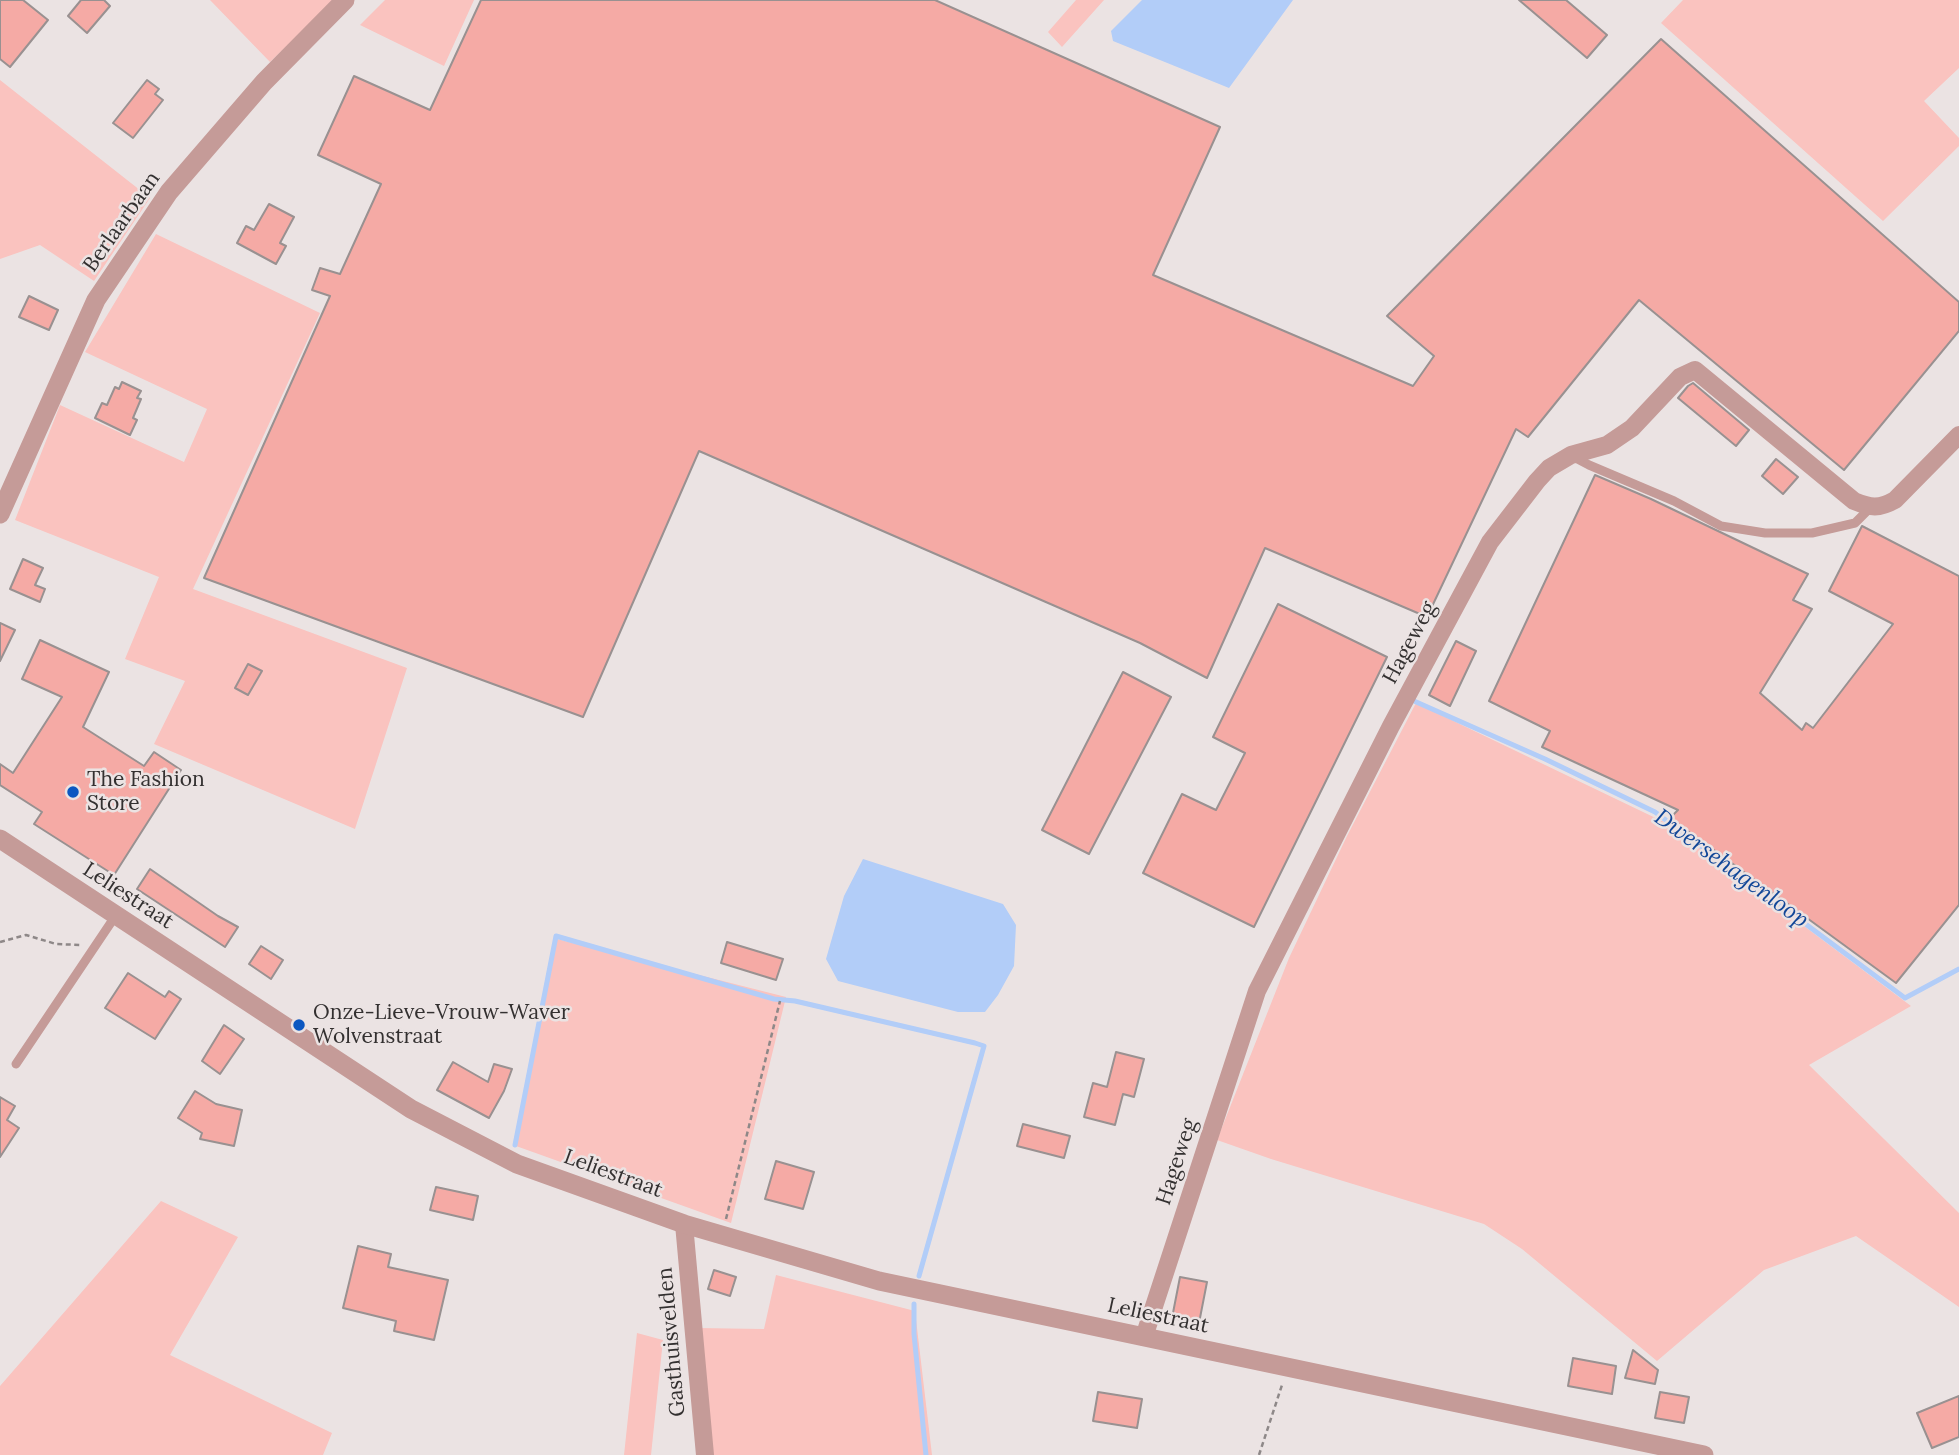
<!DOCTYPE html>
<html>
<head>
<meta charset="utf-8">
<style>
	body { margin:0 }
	canvas { display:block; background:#ebe3e3 }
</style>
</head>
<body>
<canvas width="1959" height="1455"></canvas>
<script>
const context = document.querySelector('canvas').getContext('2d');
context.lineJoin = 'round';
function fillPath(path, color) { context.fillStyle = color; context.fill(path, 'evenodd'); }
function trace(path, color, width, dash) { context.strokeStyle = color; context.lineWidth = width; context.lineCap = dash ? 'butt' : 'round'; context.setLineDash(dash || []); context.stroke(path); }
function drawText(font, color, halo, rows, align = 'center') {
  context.font = font + ' Lora,serif'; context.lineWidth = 5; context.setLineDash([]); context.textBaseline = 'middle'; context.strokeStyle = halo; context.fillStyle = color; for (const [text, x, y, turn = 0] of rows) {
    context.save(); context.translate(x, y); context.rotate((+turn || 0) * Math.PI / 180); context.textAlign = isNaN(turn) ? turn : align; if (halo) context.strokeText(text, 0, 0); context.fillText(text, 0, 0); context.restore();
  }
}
const green = new Path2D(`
	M 210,0 L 335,0 L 270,62 Z
	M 385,0 L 474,0 L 444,66 L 360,25 Z
	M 1076,0 L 1104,0 L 1062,47 L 1048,32 Z
	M 1683,0 L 1959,0 L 1959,68 L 1924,101 L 1959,138 L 1959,146 L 1883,221 L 1661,23 Z
	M 0,80 L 150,198 L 94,281 L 40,245 L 0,259 Z
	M 156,234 L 320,313 L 193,589 L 407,668 L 355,829 L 154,744 L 185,681 L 125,659 L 159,577 L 15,520 L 60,405 L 184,462 L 207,409 L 85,352 Z
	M 1416,703 L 1666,823 L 1911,1006 L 1809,1065 L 1959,1213 L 1959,1307 L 1856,1236 L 1764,1270 L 1657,1361 L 1522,1249 L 1484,1224 L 1271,1159 L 1217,1140 L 1289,958 L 1347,836 Z
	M 557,939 L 786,997 L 731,1223 L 516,1146 Z
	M 161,1201 L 238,1237 L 170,1355 L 332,1433 L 323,1455 L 0,1455 L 0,1386 Z
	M 776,1275 L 915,1311 L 932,1455 L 711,1455 L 697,1328 L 764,1329 Z
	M 637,1333 L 663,1340 L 651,1455 L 624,1455 Z`);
const water = new Path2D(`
	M 1142,0 L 1293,0 L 1229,88 L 1113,41 L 1111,31 Z
	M 863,859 L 1003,904 L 1016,925 L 1014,966 L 998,995 L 985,1012 L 958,1012 L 838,981 L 826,959 L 844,896 Z`);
const stream = new Path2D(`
	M 1414,701 L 1545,759 L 1655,812 L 1905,998 L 1959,969
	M 515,1145 L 556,936 L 774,999 L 795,1001 L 975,1043 L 984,1046 L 919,1276
	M 914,1304 L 914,1334 L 926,1455`);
const building = new Path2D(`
	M 0,0 L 23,0 L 48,20 L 10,67 L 0,59 Z
	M 81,0 L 104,0 L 110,6 L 87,33 L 68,16 Z
	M 481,0 L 935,0 L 1220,127 L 1153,275 L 1413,386 L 1434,356 L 1387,316 L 1661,39 L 1959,302 L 1959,331 L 1844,470 L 1639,300 L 1528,437 L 1516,429 L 1427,617 L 1265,548 L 1207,678 L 1140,643 L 699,451 L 583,717 L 204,578 L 330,296 L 312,290 L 320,268 L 340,274 L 381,184 L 318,155 L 354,76 L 430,110 Z
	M 1519,0 L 1566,0 L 1607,35 L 1587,58 Z
	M 147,80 L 159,89 L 155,94 L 163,100 L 133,138 L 113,123 Z
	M 269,204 L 294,217 L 280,243 L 286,246 L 276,264 L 237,243 L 246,226 L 254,230 Z
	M 29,296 L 58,310 L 49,330 L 19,317 Z
	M 122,382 L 141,391 L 137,398 L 141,399 L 133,418 L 137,420 L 130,435 L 95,418 L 102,403 L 107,405 L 115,387 L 119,389 Z
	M 1693,383 L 1749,430 L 1736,446 L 1678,398 L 1688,386 Z
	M 1776,459 L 1798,477 L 1783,494 L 1762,476 Z
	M 1595,475 L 1651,499 L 1808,574 L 1793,600 L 1812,609 L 1760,693 L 1802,730 L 1806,723 L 1813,728 L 1893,624 L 1829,591 L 1862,526 L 1959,576 L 1959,905 L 1896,983 L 1670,818 L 1678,810 L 1542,747 L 1550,731 L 1489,701 Z
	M 23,559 L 43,568 L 35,585 L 45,589 L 40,602 L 10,589 Z
	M 1278,604 L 1387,657 L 1254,927 L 1143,873 L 1182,794 L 1216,810 L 1245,753 L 1213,737 Z
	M 0,623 L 15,630 L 0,661 Z
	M 40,640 L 109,672 L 83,727 L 144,766 L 154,752 L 181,770 L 114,875 L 34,824 L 42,812 L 0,785 L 0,764 L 13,773 L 62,697 L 22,679 Z
	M 1456,641 L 1476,651 L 1450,706 L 1429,695 Z
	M 248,664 L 262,671 L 248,695 L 235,688 Z
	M 1123,672 L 1171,697 L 1089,854 L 1042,830 Z
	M 150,869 L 218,916 L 238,927 L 225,947 L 137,889 Z
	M 727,942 L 783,959 L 776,980 L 721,963 Z
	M 261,946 L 283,960 L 271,979 L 249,964 Z
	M 128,973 L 165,997 L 169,991 L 181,999 L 155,1039 L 105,1008 Z
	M 224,1025 L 244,1039 L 220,1074 L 202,1061 Z
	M 1116,1052 L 1144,1059 L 1134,1097 L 1123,1094 L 1115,1125 L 1084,1117 L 1093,1083 L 1107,1087 Z
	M 453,1062 L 488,1082 L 494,1064 L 512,1069 L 504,1091 L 489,1118 L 437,1090 Z
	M 195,1091 L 216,1104 L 242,1110 L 234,1146 L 200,1139 L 202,1133 L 178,1118 Z
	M 0,1097 L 15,1106 L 7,1120 L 19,1128 L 0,1157 Z
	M 1023,1124 L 1070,1136 L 1064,1158 L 1017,1146 Z
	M 776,1161 L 814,1172 L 803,1209 L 765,1199 Z
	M 436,1187 L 478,1196 L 473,1220 L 430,1210 Z
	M 358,1246 L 391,1254 L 388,1267 L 448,1280 L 434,1340 L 394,1331 L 396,1321 L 343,1308 Z
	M 714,1270 L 736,1277 L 730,1296 L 708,1289 Z
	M 1180,1277 L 1207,1282 L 1199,1323 L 1172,1318 Z
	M 1633,1350 L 1658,1370 L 1655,1384 L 1625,1378 Z
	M 1573,1358 L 1616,1366 L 1612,1394 L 1568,1386 Z
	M 1098,1392 L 1142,1399 L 1137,1428 L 1093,1421 Z
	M 1660,1392 L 1689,1397 L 1684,1423 L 1655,1418 Z
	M 1959,1396 L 1959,1437 L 1932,1448 L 1917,1413 Z`);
const path = new Path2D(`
	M 0,942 L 26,935 L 56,944 L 81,945
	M 726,1219 L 780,1001
	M 1259,1455 L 1282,1385`);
const service = new Path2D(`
	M 1572,456 L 1589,465 L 1674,501 L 1721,526 L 1765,533 L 1812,533 L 1855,523 L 1870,508
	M 16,1064 L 116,915`);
const minor = new Path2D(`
	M 684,1224 L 705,1455
	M 1144,1337 L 1257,991 L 1391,726 L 1490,542 L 1537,481 L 1549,468 L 1571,455 L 1607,445 L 1632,428 L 1680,377 L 1695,370 L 1854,501 C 1871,508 1879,509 1895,500 L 1959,435`);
const tertiary = new Path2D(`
	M 0,514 L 96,300 L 169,192 L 264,82 L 345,0
	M 0,839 L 411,1109 L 517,1164 L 684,1224 L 879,1281 L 1704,1455`);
const markers = [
	[73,792,7,"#0b57c1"],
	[299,1025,7,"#0b57c1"]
];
const streetNames = [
	["Berlaarbaan",122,222,-55],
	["Hageweg",1410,643,-62],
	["Leliestraat",128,896,33],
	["Hageweg",1177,1162,-72],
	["Leliestraat",613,1174,20],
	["Leliestraat",1158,1316,12],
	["Gasthuisvelden",672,1342,-95]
];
const poiNames = [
	["The Fashion",87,780],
	["Store",87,804],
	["Onze-Lieve-Vrouw-Waver",313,1013],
	["Wolvenstraat",313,1037]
];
const waterNames = [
	["Dwersehagenloop",1731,869,36]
];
fillPath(green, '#fac3bf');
fillPath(water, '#b2cdf8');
trace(stream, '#b2cdf8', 5);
fillPath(building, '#f5aaa5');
trace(building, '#999191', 2);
trace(path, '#8e8888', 2.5, [5, 3.5]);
trace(service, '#c59b98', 9);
trace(minor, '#c59b98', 18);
trace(tertiary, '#c59b98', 19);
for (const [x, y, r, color] of markers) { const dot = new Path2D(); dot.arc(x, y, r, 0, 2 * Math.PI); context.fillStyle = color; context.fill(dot); trace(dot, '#ebe3e3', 2.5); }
drawText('21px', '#333030', '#ebe3e3', streetNames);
drawText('21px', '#333030', '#ebe3e3', poiNames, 'left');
drawText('italic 23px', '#124798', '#ebe3e3', waterNames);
</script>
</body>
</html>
